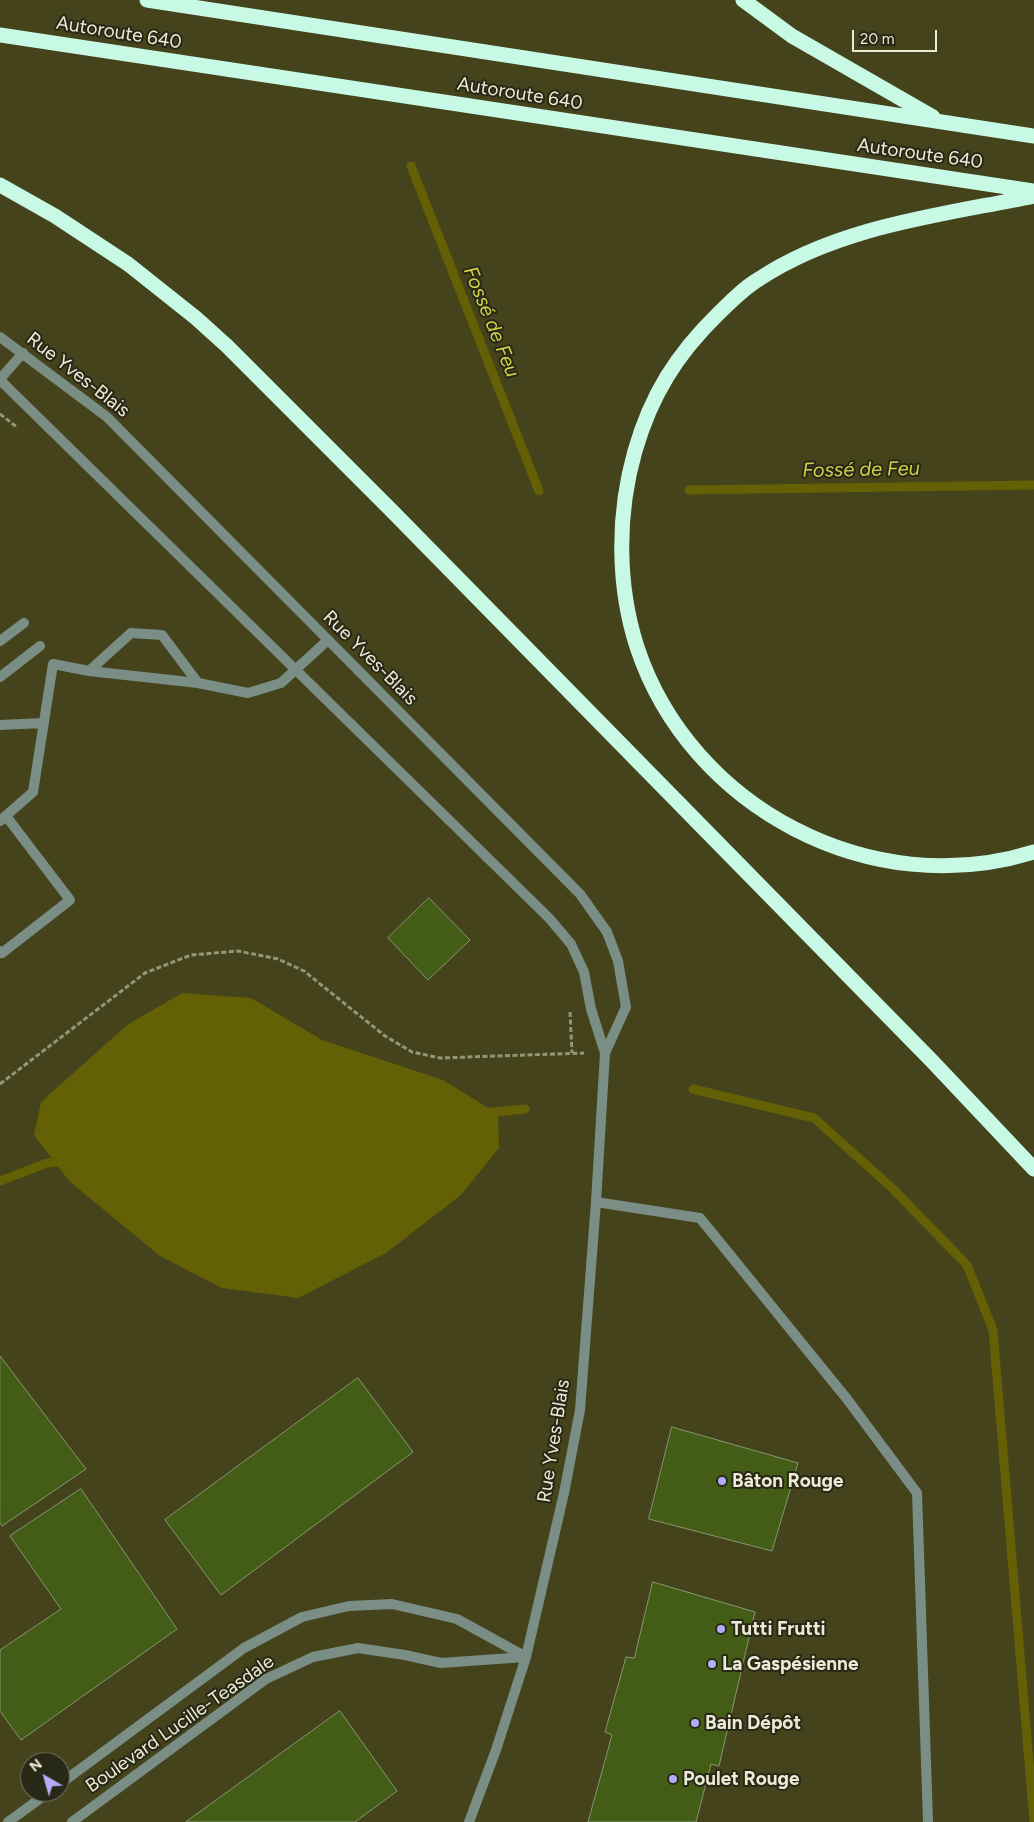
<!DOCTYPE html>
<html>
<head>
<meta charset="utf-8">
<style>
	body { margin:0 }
	#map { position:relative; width:1034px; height:1822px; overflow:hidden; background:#44431c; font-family:Figtree,sans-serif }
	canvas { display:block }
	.north { position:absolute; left:20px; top:1752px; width:50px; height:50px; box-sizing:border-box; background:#282817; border:1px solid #767663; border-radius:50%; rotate:322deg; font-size:14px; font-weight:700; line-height:20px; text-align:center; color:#ececd6 }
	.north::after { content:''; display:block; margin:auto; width:18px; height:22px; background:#b3adf9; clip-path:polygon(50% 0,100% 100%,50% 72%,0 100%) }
	.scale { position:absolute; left:852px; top:30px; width:85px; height:22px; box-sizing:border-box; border:2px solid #ececd6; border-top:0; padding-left:6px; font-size:15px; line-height:18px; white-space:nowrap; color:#ececd6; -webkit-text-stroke:4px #282817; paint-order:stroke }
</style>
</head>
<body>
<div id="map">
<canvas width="1034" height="1822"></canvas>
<div class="north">N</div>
<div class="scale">20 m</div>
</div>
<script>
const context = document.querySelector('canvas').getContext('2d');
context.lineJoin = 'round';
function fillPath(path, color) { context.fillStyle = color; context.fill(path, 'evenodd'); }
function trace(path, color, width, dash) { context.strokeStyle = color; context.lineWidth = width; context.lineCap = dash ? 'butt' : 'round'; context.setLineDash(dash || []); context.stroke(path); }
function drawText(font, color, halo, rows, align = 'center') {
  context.font = font + ' Figtree,sans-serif'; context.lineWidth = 4; context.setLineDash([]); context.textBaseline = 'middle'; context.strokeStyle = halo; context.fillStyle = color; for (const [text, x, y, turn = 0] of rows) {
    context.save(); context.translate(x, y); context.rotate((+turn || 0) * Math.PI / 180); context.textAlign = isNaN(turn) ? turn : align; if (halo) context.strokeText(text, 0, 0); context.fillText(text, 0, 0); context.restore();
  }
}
const water = new Path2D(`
	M 182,993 L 251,998 L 322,1040 L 443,1080 L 498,1114 L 499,1148 L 461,1195 L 386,1253 L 298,1298 L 222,1288 L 160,1256 L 69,1181 L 34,1135 L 41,1102 L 127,1025 Z`);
const stream = new Path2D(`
	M 411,166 L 539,491
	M 689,490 L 1034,485
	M 693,1089 L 814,1118 L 891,1187 L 967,1265 L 993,1330 L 1034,1822
	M 484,1113 L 525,1109
	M 0,1181 L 47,1163 L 66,1161`);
const building = new Path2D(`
	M 429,898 L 470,940 L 428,980 L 388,938 Z
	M 0,1356 L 86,1469 L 2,1526 L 0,1523 Z
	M 358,1378 L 413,1452 L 221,1595 L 165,1520 Z
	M 672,1427 L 798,1463 L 772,1551 L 649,1519 Z
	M 81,1489 L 177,1629 L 21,1740 L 0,1711 L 0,1650 L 61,1609 L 10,1536 Z
	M 653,1582 L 755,1612 L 719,1766 L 711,1764 L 696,1822 L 588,1822 L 612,1735 L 605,1732 L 626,1657 L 634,1658 Z
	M 340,1711 L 397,1791 L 355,1822 L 186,1822 Z`);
const path = new Path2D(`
	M 0,414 L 18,428
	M 570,1012 L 572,1053
	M 0,1084 L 145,973 L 191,955 L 238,951 L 278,959 L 304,971 L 385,1036 L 412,1052 L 440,1058 L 584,1053`);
const lane = new Path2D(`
	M 0,379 L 23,353
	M 0,641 L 24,623
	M 89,671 L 131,633 L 162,635 L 198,683
	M 0,677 L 40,646
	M 0,725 L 44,723
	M 0,821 L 33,792 L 53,664 L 89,671 L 198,683 L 248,693 L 281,683 L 328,640
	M 0,951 L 2,953 L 70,900 L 6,816
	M 596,1202 L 700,1218 L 847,1399 L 917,1493 L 928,1822`);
const street = new Path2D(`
	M 0,337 L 107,417 L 580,894 L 607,932 L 618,961 L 626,1007 L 605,1053
	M 0,380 L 549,918 L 571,944 L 584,972 L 591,1009 L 605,1053 L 596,1202 L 580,1410 L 564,1493 L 526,1657 L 496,1750 L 469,1822
	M 60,1784 L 244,1648 L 302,1617 L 349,1606 L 392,1604 L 457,1619 L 526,1657
	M 8,1822 L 49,1792
	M 72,1822 L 266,1679 L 313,1657 L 358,1648 L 405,1655 L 441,1663 L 525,1657`);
const highway = new Path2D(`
	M 147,0 L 1034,136
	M 743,0 L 792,36 L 933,117
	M 0,35 L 1034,191
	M 0,185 L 55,216 L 128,264 L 196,318 L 227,346 L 392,511 L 931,1060 L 1034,1169
	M 1034,196 C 942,215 839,226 759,279 C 744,288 731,301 718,314 C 677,354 651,395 635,451 C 617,514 617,585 637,647 C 690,808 872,903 1034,852`);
const markers = [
	[722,1481,5,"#b3adf9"],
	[721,1629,5,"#b3adf9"],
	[712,1664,5,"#b3adf9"],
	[695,1723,5,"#b3adf9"],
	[673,1779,5,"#b3adf9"]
];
const streetNames = [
	["Autoroute 640",119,33,9],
	["Autoroute 640",520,94,9],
	["Autoroute 640",920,154,8],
	["Rue Yves-Blais",78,375,38],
	["Rue Yves-Blais",370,658,45],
	["Rue Yves-Blais",554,1441,-81],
	["Boulevard Lucille-Teasdale",180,1724,-35]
];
const poiNames = [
	["Bâton Rouge",732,1481],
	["Tutti Frutti",731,1629],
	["La Gaspésienne",722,1664],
	["Bain Dépôt",705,1723],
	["Poulet Rouge",683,1779]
];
const waterNames = [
	["Fossé de Feu",491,322,68],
	["Fossé de Feu",861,470,-1]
];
fillPath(water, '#636005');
trace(stream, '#636005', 9);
fillPath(building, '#435d16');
trace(building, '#869771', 1);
trace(path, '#969677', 3, [5, 2.5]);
trace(lane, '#7a8e86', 10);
trace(street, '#7a8e86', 10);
trace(highway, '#c7f9e4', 15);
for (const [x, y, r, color] of markers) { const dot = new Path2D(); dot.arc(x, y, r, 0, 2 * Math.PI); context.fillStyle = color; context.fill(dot); trace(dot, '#282817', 2); }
drawText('19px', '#ececd6', '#282817', streetNames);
drawText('bold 19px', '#ececd6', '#282817', poiNames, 'left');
drawText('italic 20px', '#d5d146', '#282817', waterNames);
</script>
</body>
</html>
